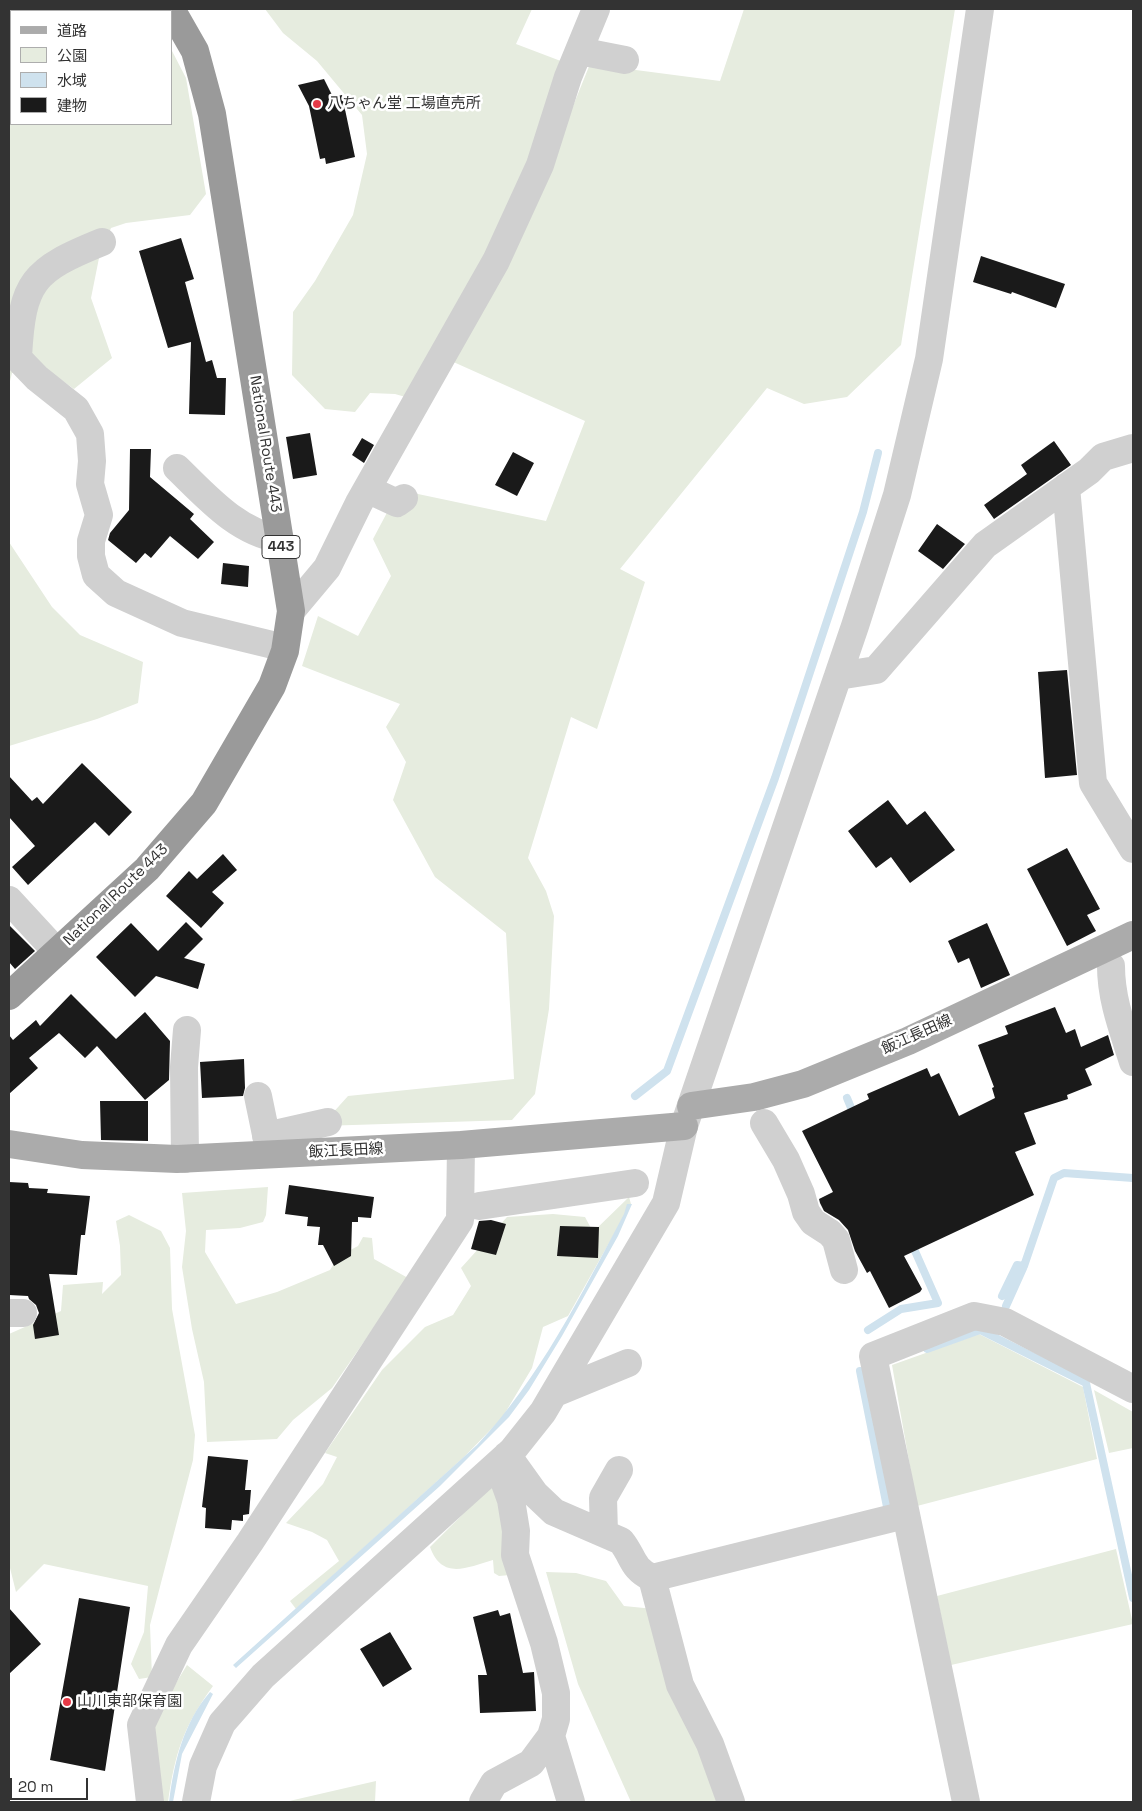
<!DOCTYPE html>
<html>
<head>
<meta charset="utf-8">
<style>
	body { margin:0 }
	#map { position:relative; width:1142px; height:1811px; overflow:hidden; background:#fff; font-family:"Space Grotesk","Noto Sans JP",sans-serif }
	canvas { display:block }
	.frame { position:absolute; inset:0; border:10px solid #333; pointer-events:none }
	.legend { position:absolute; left:10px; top:10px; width:162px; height:115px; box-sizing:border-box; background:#fff; border:1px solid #adadad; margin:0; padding:6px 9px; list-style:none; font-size:15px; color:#333 }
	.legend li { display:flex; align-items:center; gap:10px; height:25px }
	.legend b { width:25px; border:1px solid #adadad }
	.scale { position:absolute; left:10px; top:1778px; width:78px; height:22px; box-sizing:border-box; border:2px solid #333; border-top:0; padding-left:6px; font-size:15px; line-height:18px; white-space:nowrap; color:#333; -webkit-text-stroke:4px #fff; paint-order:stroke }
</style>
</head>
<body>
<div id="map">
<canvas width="1142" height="1811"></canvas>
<div class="frame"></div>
<ul class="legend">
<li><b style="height:6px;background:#ababab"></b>道路</li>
<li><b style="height:14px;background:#e6ecdf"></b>公園</li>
<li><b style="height:14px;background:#cfe2ee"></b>水域</li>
<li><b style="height:14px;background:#1a1a1a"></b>建物</li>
</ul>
<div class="scale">20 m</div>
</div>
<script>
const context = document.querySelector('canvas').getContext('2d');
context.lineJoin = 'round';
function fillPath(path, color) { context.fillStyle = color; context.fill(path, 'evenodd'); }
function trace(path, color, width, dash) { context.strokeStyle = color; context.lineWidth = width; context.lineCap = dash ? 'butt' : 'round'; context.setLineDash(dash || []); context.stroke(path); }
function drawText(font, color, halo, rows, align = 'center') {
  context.font = font + ' "Space Grotesk","Noto Sans JP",sans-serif'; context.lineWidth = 5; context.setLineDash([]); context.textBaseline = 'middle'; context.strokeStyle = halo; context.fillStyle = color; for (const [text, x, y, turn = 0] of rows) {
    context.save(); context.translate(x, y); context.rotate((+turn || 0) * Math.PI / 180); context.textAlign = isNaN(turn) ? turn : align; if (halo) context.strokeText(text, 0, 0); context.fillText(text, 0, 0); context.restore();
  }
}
const green = new Path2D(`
	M 265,9 L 532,9 L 516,44 L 566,63 L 522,189 L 409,398 L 395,394 L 370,393 L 355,412 L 325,409 L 292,375 L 293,312 L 315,281 L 353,215 L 367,154 L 362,115 L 317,61 L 283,33 Z
	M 744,9 L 955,9 L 901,345 L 847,397 L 804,404 L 767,388 L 620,569 L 645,582 L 597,729 L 571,717 L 528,858 L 546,891 L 554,916 L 549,1009 L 535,1094 L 512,1120 L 321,1126 L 348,1096 L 514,1079 L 506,933 L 435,877 L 393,800 L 406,762 L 386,727 L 400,704 L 302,666 L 318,616 L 358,636 L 391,576 L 373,539 L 399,490 L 546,521 L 585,421 L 449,360 L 529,215 L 590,64 L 720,81 Z
	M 171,49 L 186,78 L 206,194 L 190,215 L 126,223 L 111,228 L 99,258 L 91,298 L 112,358 L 74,389 L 46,369 L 12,373 L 9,385 L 9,110 L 11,109 L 11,124 L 171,124 Z
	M 9,542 L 52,607 L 80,635 L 143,662 L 138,703 L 97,719 L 9,746 Z
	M 268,1187 L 266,1215 L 263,1222 L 240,1228 L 206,1230 L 205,1252 L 236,1304 L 277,1292 L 330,1270 L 339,1256 L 358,1246 L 363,1237 L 372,1238 L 374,1259 L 408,1278 L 332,1388 L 293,1420 L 277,1439 L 207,1442 L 204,1382 L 192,1329 L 182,1267 L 186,1231 L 182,1193 Z
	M 629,1197 L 631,1204 L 568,1316 L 543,1327 L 532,1368 L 502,1418 L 465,1456 L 296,1609 L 290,1601 L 339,1561 L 327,1540 L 312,1532 L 286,1523 L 323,1484 L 337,1457 L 325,1453 L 382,1370 L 425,1327 L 453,1315 L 471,1286 L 461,1268 L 507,1217 L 553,1214 L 585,1217 L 593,1232 Z
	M 129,1215 L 161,1231 L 170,1248 L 172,1309 L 195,1435 L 193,1460 L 150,1625 L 152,1677 L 139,1679 L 131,1664 L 144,1632 L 148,1586 L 44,1564 L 16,1592 L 9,1564 L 9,1334 L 61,1311 L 63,1285 L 103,1282 L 102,1294 L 121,1275 L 120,1246 L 116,1221 Z
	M 979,1334 L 1083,1387 L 1097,1459 L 917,1506 L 892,1365 Z
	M 1094,1390 L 1133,1412 L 1133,1448 L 1109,1453 Z
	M 495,1482 L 510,1575 L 499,1576 L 494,1573 L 493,1560 C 466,1568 442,1580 430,1547 Z
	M 1116,1549 L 1133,1624 L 951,1665 L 937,1596 Z
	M 546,1572 L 576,1573 L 606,1581 L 624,1606 L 654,1609 L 724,1802 L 631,1802 L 578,1684 Z
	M 187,1665 L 213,1686 C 183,1727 175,1753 168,1802 L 160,1802 L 152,1733 L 168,1696 Z
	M 376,1781 L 375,1802 L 285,1802 Z`);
const water = new Path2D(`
	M 627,1204 L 632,1204 L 618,1236 L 562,1336 L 529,1390 L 509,1417 L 440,1486 L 236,1668 L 233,1665 L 477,1445 C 540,1378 581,1295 624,1214 Z
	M 210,1692 L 213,1694 L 182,1754 L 173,1802 L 169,1802 C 174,1763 183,1723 210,1692 Z`);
const stream = new Path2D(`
	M 635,1096 L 667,1071 L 775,778 L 863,512 L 878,453
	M 847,1098 L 854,1115
	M 1002,1296 L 1017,1265 L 1024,1266
	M 1006,1306 L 1024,1266 L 1054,1178 L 1064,1173 L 1133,1178
	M 868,1330 L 901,1309 L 938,1303 L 911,1242
	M 927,1349 L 980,1330 L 1086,1383 L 1133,1598
	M 860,1371 L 888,1512`);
const building = new Path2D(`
	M 324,79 L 333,97 L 342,95 L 355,157 L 326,164 L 325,158 L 320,159 L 309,106 L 298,85 Z
	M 181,238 L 194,279 L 185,282 L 206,362 L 212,360 L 217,378 L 226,378 L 225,415 L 189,414 L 191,342 L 168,348 L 139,251 Z
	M 981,256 L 1065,284 L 1056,308 L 1012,292 L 1011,294 L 973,282 Z
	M 310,433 L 317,475 L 293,479 L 286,437 Z
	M 362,438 L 374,445 L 364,463 L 352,455 Z
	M 1054,441 L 1071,465 L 994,519 L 984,505 L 1027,474 L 1021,465 Z
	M 130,449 L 151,449 L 150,477 L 194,514 L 190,519 L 214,542 L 198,559 L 170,536 L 151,558 L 145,553 L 136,563 L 108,540 L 110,533 L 129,510 Z
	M 513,452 L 534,463 L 517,496 L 495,485 Z
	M 937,524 L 965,544 L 943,569 L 918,551 Z
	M 223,563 L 249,566 L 248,587 L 221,584 Z
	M 1067,670 L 1077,775 L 1045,778 L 1038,672 Z
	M 82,763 L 132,812 L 109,836 L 95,822 L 28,885 L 12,867 L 35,846 L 9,817 L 9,776 L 32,801 L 37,797 L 43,804 Z
	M 888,800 L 907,825 L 925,811 L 955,850 L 910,883 L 891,857 L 876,868 L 848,831 Z
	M 1067,848 L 1100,909 L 1087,915 L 1096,931 L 1067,946 L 1027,869 Z
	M 223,854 L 237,870 L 212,892 L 224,903 L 201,928 L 166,896 L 189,871 L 197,879 Z
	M 186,922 L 203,939 L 184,958 L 205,964 L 198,989 L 156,976 L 135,997 L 96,957 L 131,923 L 158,951 Z
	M 987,923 L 1010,975 L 981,988 L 969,958 L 958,963 L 948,941 Z
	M 9,925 L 35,951 L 15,969 L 9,962 Z
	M 71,994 L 116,1039 L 145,1012 L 170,1041 L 169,1080 L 145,1100 L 97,1046 L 85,1058 L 59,1033 L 29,1058 L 38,1068 L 9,1094 L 9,1035 L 13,1040 L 36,1020 L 40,1026 Z
	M 1055,1007 L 1066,1033 L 1075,1029 L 1081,1047 L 1108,1035 L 1114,1055 L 1085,1069 L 1092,1085 L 1067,1095 L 1068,1099 L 1024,1113 L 1036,1144 L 1015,1152 L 1034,1195 L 904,1256 L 922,1289 L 920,1292 L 889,1308 L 870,1271 L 867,1273 L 855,1251 L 848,1230 L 839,1220 L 824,1211 L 820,1203 L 819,1199 L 833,1192 L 802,1131 L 869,1099 L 867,1094 L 927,1068 L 931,1077 L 939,1073 L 959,1116 L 995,1098 L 992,1088 L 994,1087 L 978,1045 L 1008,1034 L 1005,1026 Z
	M 244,1059 L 245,1088 L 243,1096 L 202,1098 L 200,1062 Z
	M 100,1101 L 148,1101 L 148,1141 L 101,1140 Z
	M 9,1182 L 28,1183 L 29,1188 L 48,1189 L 47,1193 L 90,1196 L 85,1235 L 81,1235 L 77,1275 L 49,1274 L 59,1335 L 35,1339 L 33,1325 L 39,1313 L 36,1305 L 29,1299 L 28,1296 L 9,1295 Z
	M 289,1185 L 374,1197 L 371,1218 L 358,1217 L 358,1222 L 352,1222 L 351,1256 L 334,1266 L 323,1245 L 318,1245 L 320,1227 L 307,1226 L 308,1217 L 285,1214 Z
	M 491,1220 L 506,1224 L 496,1255 L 471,1249 L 479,1221 Z
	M 560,1226 L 599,1227 L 598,1258 L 557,1256 Z
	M 208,1456 L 248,1460 L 245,1490 L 251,1490 L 249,1514 L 243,1515 L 243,1521 L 232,1520 L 231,1530 L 205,1528 L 206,1508 L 202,1507 Z
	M 79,1598 L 130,1607 L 105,1771 L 50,1760 Z
	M 9,1608 L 41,1644 L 9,1674 Z
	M 498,1610 L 500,1616 L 510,1613 L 523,1673 L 534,1672 L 536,1711 L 480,1713 L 478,1675 L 487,1675 L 473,1617 Z
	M 390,1632 L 412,1669 L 383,1687 L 360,1649 Z`);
const minor = new Path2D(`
	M 579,51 L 625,60
	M 9,349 L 37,378 L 76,409 L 90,434 L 92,461 L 90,484 L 99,515 L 91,541 L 91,556 L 96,575 L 116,593 L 182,623 L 285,648
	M 18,357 C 22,281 33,270 102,242
	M 177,468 C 207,497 237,532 280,539
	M 1066,487 L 1093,783 L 1133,849
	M 367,489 L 397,503 L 404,498
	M 291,611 L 327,568 L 359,503 L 496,261 L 540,165 L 568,77 L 596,9
	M 838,676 L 876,670 L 985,545 L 1089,471 L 1103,457 L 1133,448
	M 9,900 L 57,952
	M 1111,966 C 1111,1000 1123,1030 1133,1062
	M 258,1096 L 270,1154
	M 764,1123 L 786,1160 L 801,1194 L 806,1212 L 813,1222 L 830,1233 L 836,1240 L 844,1270
	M 266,1136 L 328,1122
	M 185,1159 L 184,1067 L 187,1030
	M 479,1206 L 635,1183
	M 9,1313 L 23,1313
	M 555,1393 L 628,1363
	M 507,1455 L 535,1494 L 554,1512 L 621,1541 C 634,1557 631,1568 652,1578
	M 604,1533 L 603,1498 L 619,1470
	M 551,1736 L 571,1802
	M 150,1802 L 141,1725 L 179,1645 L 250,1542 L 460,1220 L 461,1145
	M 196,1802 L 203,1766 L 222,1723 L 263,1676 L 512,1451 L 543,1412 L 666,1203 L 684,1126 L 855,626 L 897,495 L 929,359 L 980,9
	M 483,1802 L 494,1783 L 531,1763 L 551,1736 L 556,1719 L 556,1693 L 544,1643 L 515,1555 L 516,1531 L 511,1500 L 498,1464
	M 731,1802 L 710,1744 L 680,1685 L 652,1578 L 905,1515
	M 966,1802 L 873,1356 L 974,1316 L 1005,1322 L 1133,1389`);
const major = new Path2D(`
	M 691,1106 L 754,1097 L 803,1084 L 908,1041 L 1133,935
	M 9,1144 L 82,1155 L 177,1159 L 461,1145 L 684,1126`);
const highway = new Path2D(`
	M 9,996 L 147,869 L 204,803 L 272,686 L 285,651 L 291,611 L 212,114 L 195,51 L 171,9`);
const markers = [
	[317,104,5,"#e63946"],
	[67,1702,5,"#e63946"]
];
const shields = [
	[281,547,38]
];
const shieldNames = [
	["443",281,547]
];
const poiNames = [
	["八ちゃん堂 工場直売所",327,104],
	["山川東部保育園",77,1702]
];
const streetNames = [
	["National Route 443",265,444,81],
	["National Route 443",116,895,-44],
	["飯江長田線",917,1035,-24],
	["飯江長田線",346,1151,-3]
];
fillPath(green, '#e6ecdf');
fillPath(water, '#cfe2ee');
trace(stream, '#cfe2ee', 8);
fillPath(building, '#1a1a1a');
trace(minor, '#d0d0d0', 28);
trace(major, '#ababab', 28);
trace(highway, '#9a9a9a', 28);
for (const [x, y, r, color] of markers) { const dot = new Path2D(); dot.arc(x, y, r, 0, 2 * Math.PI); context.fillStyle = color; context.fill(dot); trace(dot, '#fff', 2); }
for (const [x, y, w] of shields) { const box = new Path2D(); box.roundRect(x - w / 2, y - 11.5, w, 23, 4); context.fillStyle = '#fff'; context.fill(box); trace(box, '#333', 1); }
drawText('bold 14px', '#333', null, shieldNames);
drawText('15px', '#333', '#fff', poiNames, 'left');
drawText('15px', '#333', '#fff', streetNames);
</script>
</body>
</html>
